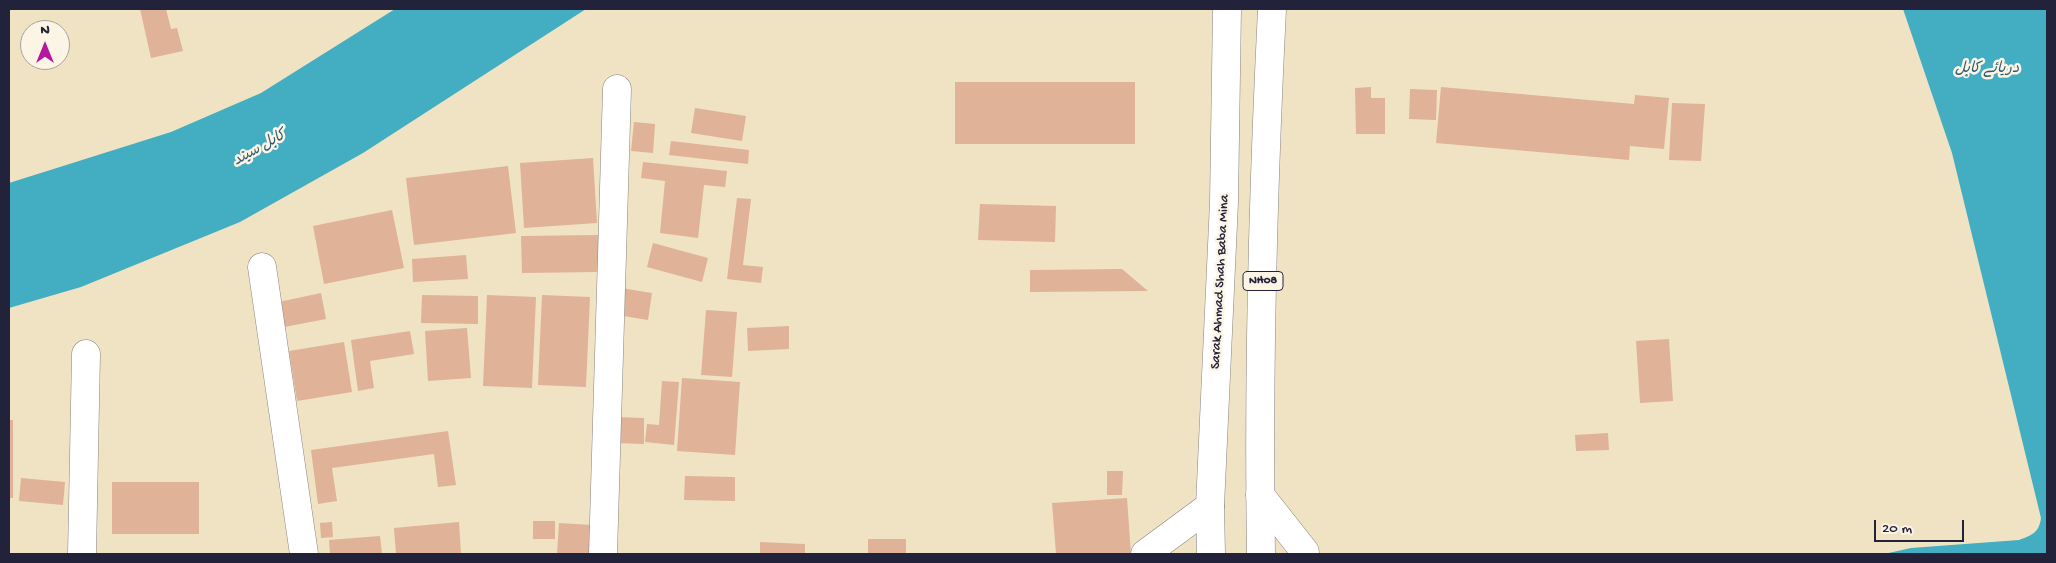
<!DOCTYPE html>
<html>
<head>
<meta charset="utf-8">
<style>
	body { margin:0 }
	#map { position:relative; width:2056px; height:563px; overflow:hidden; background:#efe3c4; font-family:"Gochi Hand",sans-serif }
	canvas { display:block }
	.frame { position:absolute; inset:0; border:10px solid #22223b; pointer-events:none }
	.north { position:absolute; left:20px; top:20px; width:50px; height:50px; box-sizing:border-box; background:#fcf5e5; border:1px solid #a5a1a1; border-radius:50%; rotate:0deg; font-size:14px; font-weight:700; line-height:20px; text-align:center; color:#22223b }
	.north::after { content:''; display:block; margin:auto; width:18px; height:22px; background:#b5179e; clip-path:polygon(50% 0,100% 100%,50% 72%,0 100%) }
	.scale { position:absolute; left:1874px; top:520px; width:90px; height:22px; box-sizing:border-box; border:2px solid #22223b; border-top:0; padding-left:6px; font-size:15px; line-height:18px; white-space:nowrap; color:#22223b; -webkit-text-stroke:4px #fcf5e5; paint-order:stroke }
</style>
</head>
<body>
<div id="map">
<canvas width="2056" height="563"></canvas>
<div class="frame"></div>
<div class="north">N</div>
<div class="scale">20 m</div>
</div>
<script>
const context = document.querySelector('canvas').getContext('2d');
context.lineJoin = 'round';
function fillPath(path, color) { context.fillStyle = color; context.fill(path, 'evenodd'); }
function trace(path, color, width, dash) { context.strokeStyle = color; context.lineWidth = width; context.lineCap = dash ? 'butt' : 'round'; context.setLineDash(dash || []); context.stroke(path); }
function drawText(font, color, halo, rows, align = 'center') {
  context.font = font + ' "Gochi Hand","Playpen Sans Arabic",sans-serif'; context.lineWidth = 5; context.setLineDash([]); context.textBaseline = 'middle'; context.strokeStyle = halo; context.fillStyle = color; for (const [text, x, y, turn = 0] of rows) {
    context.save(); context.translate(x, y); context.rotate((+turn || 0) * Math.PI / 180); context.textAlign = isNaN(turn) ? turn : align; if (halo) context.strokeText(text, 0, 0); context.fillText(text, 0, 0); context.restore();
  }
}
const water = new Path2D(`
	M 395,9 L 586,9 L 363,153 L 240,222 L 81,287 L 9,308 L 9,183 L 171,132 L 261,93 Z
	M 1903,9 L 2047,9 L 2047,554 L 1884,554 L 1911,548 L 2019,540 C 2032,535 2039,533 2041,518 L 1952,153 Z`);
const building = new Path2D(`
	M 140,9 L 166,9 L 171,29 L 177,28 L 183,51 L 151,58 Z
	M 955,82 L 1135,82 L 1135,144 L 955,144 Z
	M 1371,87 L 1371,98 L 1385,98 L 1385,134 L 1356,134 L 1355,88 Z
	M 1441,87 L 1634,104 L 1635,95 L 1669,98 L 1664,149 L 1630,146 L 1629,160 L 1436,143 Z
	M 1410,89 L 1437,90 L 1436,120 L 1409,119 Z
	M 1672,103 L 1705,104 L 1701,161 L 1669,160 Z
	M 695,108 L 746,116 L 742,141 L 691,133 Z
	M 634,122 L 655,124 L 653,153 L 631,151 Z
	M 671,141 L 749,150 L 748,164 L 669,155 Z
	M 593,158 L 597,223 L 524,228 L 520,163 Z
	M 643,162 L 727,171 L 725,187 L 704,185 L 698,238 L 660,233 L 665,181 L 641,178 Z
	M 508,166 L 516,233 L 414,245 L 406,178 Z
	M 737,198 L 751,199 L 743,265 L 763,267 L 761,283 L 727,279 Z
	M 980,204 L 1056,206 L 1055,242 L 978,240 Z
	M 392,210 L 404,268 L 324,284 L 313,226 Z
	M 598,235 L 598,272 L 522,273 L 521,236 Z
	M 653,243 L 708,258 L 702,282 L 647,267 Z
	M 466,255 L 468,279 L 413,282 L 412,259 Z
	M 1122,269 L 1148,291 L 1030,292 L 1030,270 Z
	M 621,288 L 652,293 L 648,320 L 617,315 Z
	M 321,293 L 326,319 L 279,328 L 274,303 Z
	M 422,295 L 478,296 L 478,324 L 421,323 Z
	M 487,295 L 536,297 L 532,388 L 483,386 Z
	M 542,295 L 590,297 L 586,387 L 538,385 Z
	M 706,310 L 737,312 L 732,377 L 701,375 Z
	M 789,326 L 789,349 L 748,351 L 747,328 Z
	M 467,328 L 471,378 L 428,381 L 425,331 Z
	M 410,331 L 414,354 L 370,361 L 374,388 L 358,391 L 351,340 Z
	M 1669,339 L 1673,401 L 1640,403 L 1636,341 Z
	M 344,342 L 352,392 L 297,401 L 289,351 Z
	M 682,378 L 740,382 L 735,455 L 677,451 Z
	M 662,381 L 679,382 L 674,445 L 645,442 L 647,424 L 659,425 Z
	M 617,417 L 644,418 L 644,444 L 616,443 Z
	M 9,420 L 13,420 L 13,498 L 9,498 Z
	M 448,431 L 456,485 L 438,487 L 434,454 L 332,468 L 337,501 L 318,504 L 311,450 Z
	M 1608,433 L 1609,450 L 1576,451 L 1575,435 Z
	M 1107,471 L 1123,471 L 1122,495 L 1107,495 Z
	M 685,476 L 735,477 L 735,501 L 684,500 Z
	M 21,478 L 65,482 L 63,505 L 19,501 Z
	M 112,482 L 199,482 L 199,534 L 112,534 Z
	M 1127,498 L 1131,554 L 1056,554 L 1052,503 Z
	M 533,521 L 555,521 L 555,539 L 533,539 Z
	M 332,522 L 333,537 L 321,538 L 320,523 Z
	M 459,522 L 461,554 L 396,554 L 394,528 Z
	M 559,523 L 592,525 L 590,554 L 557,554 Z
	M 380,536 L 382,554 L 330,554 L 329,540 Z
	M 868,539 L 906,539 L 906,554 L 868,554 Z
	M 760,542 L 805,544 L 805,554 L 760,554 Z`);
const minor = new Path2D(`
	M 262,267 L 304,554
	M 1260,495 L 1305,552 L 1305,554
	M 82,554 L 86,354
	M 603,554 L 617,89
	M 1145,554 L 1210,506`);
const highway = new Path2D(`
	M 1211,554 L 1210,506 L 1224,202 L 1227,9
	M 1261,554 C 1258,372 1263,190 1272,9`);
const shields = [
	[1263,281,40]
];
const shieldNames = [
	["NH08",1263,281]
];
const streetNames = [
	["Sarak Ahmad Shah Baba Mina",1221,282,-87]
];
const waterNames = [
	["دریائے کابل",1987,70],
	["کابل سيند",260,149,-29]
];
fillPath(water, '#43adc2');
fillPath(building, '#e0b298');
trace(minor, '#888280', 29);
trace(highway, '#888280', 29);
trace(minor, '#fff', 28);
trace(highway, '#fff', 28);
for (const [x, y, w] of shields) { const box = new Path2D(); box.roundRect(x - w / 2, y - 9.5, w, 19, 4); context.fillStyle = '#fcf5e5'; context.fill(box); trace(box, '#22223b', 1); }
drawText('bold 12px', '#22223b', null, shieldNames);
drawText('14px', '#22223b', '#fcf5e5', streetNames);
drawText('italic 15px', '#2f5a71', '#fcf5e5', waterNames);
</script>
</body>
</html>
